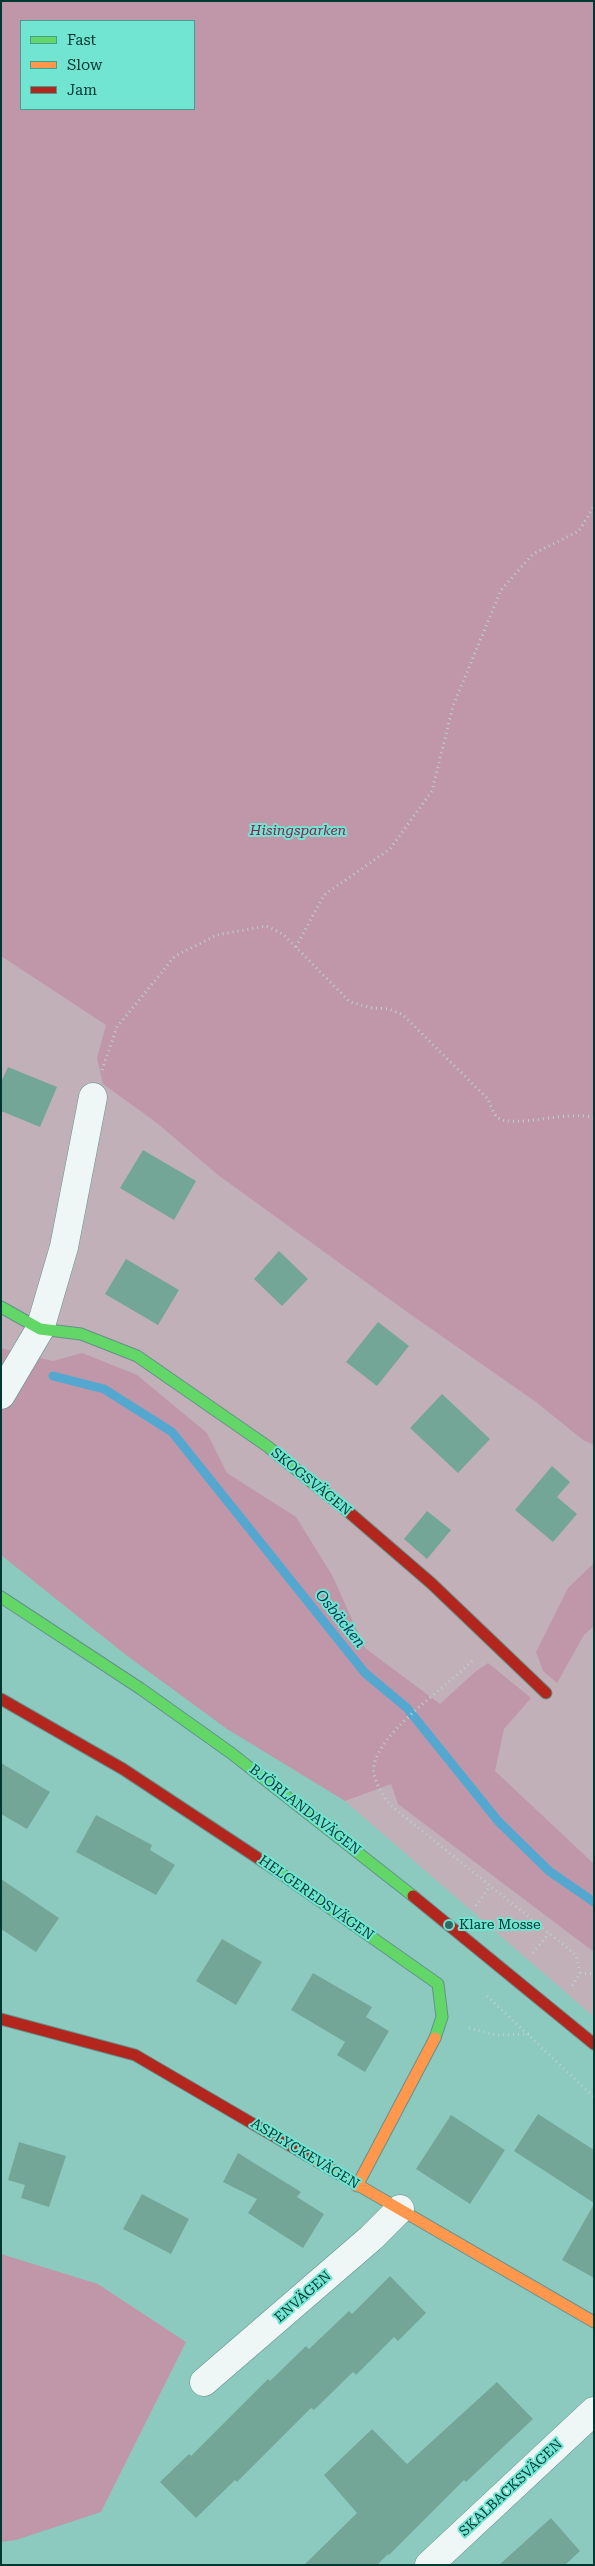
<!DOCTYPE html>
<html>
<head>
<meta charset="utf-8">
<style>
	body { margin:0 }
	#map { position:relative; width:595px; height:2566px; overflow:hidden; background:#8ccac0; font-family:"Roboto Serif",serif }
	canvas { display:block }
	.frame { position:absolute; inset:0; border:2px solid #003730; pointer-events:none }
	.legend { position:absolute; left:20px; top:20px; width:175px; height:90px; box-sizing:border-box; background:#71e5d2; border:1px solid #449f91; margin:0; padding:6px 9px; list-style:none; font-size:15px; color:#003730 }
	.legend li { display:flex; align-items:center; gap:10px; height:25px }
	.legend b { width:25px; border:1px solid #449f91 }
</style>
</head>
<body>
<div id="map">
<canvas width="595" height="2566"></canvas>
<div class="frame"></div>
<ul class="legend">
<li><b style="height:6px;background:#63d668"></b>Fast</li>
<li><b style="height:6px;background:#ff974d"></b>Slow</li>
<li><b style="height:6px;background:#b3261e"></b>Jam</li>
</ul>
</div>
<script>
const context = document.querySelector('canvas').getContext('2d');
context.lineJoin = 'round';
function fillPath(path, color) { context.fillStyle = color; context.fill(path, 'evenodd'); }
function trace(path, color, width, dash) { context.strokeStyle = color; context.lineWidth = width; context.lineCap = dash ? 'butt' : 'round'; context.setLineDash(dash || []); context.stroke(path); }
function drawText(font, color, halo, rows, align = 'center') {
  context.font = font + ' "Roboto Serif",serif'; context.lineWidth = 4; context.setLineDash([]); context.textBaseline = 'middle'; context.strokeStyle = halo; context.fillStyle = color; for (const [text, x, y, turn = 0] of rows) {
    context.save(); context.translate(x, y); context.rotate((+turn || 0) * Math.PI / 180); context.textAlign = isNaN(turn) ? turn : align; if (halo) context.strokeText(text, 0, 0); context.fillText(text, 0, 0); context.restore();
  }
}
const green = new Path2D(`
	M 1,1 L 594,1 L 594,2017 L 345,1801 L 1,1553 ZM 21,21 L 194,21 L 194,109 L 21,109 Z`);
const forest = new Path2D(`
	M 1,1 L 594,1 L 594,1445 L 583,1440 L 536,1402 L 410,1314 L 218,1175 L 157,1123 L 103,1084 L 97,1058 L 106,1025 L 1,956 ZM 21,21 L 194,21 L 194,109 L 21,109 Z
	M 1,1348 L 53,1361 L 82,1353 L 137,1375 L 207,1433 L 227,1473 L 296,1517 L 332,1575 L 365,1648 L 440,1704 L 475,1672 L 488,1663 L 531,1698 L 504,1729 L 495,1771 L 594,1864 L 594,1952 L 398,1804 L 391,1784 L 345,1801 L 227,1729 L 126,1655 L 1,1555 Z
	M 594,1563 L 594,1626 L 584,1635 L 557,1683 L 543,1671 L 536,1652 L 568,1588 Z
	M 1,2254 L 98,2284 L 186,2342 L 101,2512 L 16,2540 L 1,2542 Z`);
const stream = new Path2D(`
	M 53,1376 L 104,1389 L 172,1432 L 365,1673 L 407,1708 L 498,1821 L 549,1871 L 594,1902`);
const building = new Path2D(`
	M 8,1067 L 57,1087 L 40,1127 L 1,1111 L 1,1082 Z
	M 143,1150 L 196,1181 L 174,1220 L 120,1188 Z
	M 279,1251 L 308,1279 L 282,1306 L 254,1279 Z
	M 126,1259 L 179,1290 L 158,1325 L 105,1294 Z
	M 378,1322 L 409,1346 L 377,1386 L 346,1362 Z
	M 442,1394 L 490,1439 L 458,1473 L 410,1428 Z
	M 552,1466 L 570,1482 L 557,1497 L 577,1514 L 553,1542 L 515,1510 Z
	M 427,1511 L 451,1530 L 427,1559 L 404,1539 Z
	M 1,1763 L 50,1792 L 27,1829 L 1,1814 Z
	M 96,1815 L 152,1845 L 150,1850 L 175,1865 L 156,1895 L 76,1852 Z
	M 1,1879 L 59,1918 L 36,1952 L 1,1929 Z
	M 222,1939 L 262,1962 L 236,2005 L 196,1981 Z
	M 313,1973 L 372,2007 L 366,2017 L 389,2031 L 365,2072 L 337,2055 L 345,2042 L 291,2010 Z
	M 538,2114 L 594,2150 L 594,2203 L 514,2151 Z
	M 451,2115 L 505,2150 L 470,2204 L 416,2169 Z
	M 19,2142 L 66,2156 L 49,2207 L 21,2198 L 25,2185 L 8,2180 Z
	M 238,2153 L 301,2192 L 297,2197 L 324,2214 L 303,2248 L 248,2213 L 257,2199 L 223,2182 Z
	M 142,2194 L 189,2219 L 171,2254 L 123,2229 Z
	M 594,2204 L 594,2278 L 562,2260 Z
	M 390,2276 L 426,2313 L 398,2341 L 394,2337 L 356,2375 L 353,2372 L 314,2410 L 311,2408 L 237,2482 L 235,2480 L 196,2518 L 160,2482 L 189,2454 L 191,2456 L 268,2379 L 270,2381 L 306,2346 L 309,2349 L 349,2311 L 352,2314 Z
	M 497,2382 L 533,2419 L 466,2482 L 464,2480 L 389,2555 L 388,2554 L 377,2565 L 304,2565 L 357,2513 L 324,2475 L 372,2429 L 407,2464 Z
	M 551,2518 L 580,2551 L 565,2565 L 499,2565 Z`);
const path = new Path2D(`
	M 296,947 L 324,895 L 390,849 L 432,791 L 453,706 L 501,590 L 533,554 L 579,531 L 594,506
	M 102,1070 L 117,1027 L 175,956 L 217,935 L 266,926 L 283,934 L 350,1002 L 372,1008 L 389,1009 L 403,1015 L 488,1099 C 490,1104 493,1113 497,1117 C 512,1130 568,1109 594,1118
	M 472,1661 C 449,1686 368,1738 374,1774 C 376,1786 384,1796 390,1805 L 576,1955 L 580,1973 L 572,1986
	M 476,1906 L 490,1886
	M 533,1953 L 549,1933
	M 580,1973 L 594,1974
	M 487,1996 L 594,2097
	M 469,2028 L 496,2035 L 531,2034`);
const street = new Path2D(`
	M 1,1395 L 40,1329 L 64,1247 L 93,1097
	M 204,2382 L 371,2238 L 400,2209
	M 429,2565 L 594,2411`);
const fast = new Path2D(`
	M 1,1307 L 40,1329 L 81,1334 L 137,1356 L 267,1446 L 344,1508
	M 1,1597 L 141,1689 L 231,1753 L 413,1896
	M 276,1870 L 438,1984 L 442,2017 L 435,2038`);
const slow = new Path2D(`
	M 308,2156 L 594,2322
	M 357,2186 L 435,2038`);
const jam = new Path2D(`
	M 344,1508 L 431,1583 L 546,1693
	M 1,1699 L 123,1769 L 276,1870
	M 413,1896 L 594,2044
	M 1,2019 L 135,2055 L 308,2156`);
const markers = [
	[449,1925,5,"#316a62"]
];
const parkNames = [
	["Hisingsparken",298,831]
];
const streetNames = [
	["SKOGSVÄGEN",311,1482,39],
	["BJÖRLANDAVÄGEN",305,1810,38],
	["HELGEREDSVÄGEN",316,1898,35],
	["ASPLYCKEVÄGEN",305,2154,31],
	["ENVÄGEN",303,2297,-41],
	["SKALBACKSVÄGEN",511,2488,-43]
];
const poiNames = [
	["Klare Mosse",459,1925]
];
const waterNames = [
	["Osbäcken",340,1619,51]
];
fillPath(green, '#c1b0b8');
fillPath(forest, '#bf97a9');
trace(stream, '#54a8d0', 9);
fillPath(building, '#74a698');
trace(street, '#64918b', 29);
trace(fast, '#64918b', 13);
trace(slow, '#64918b', 13);
trace(jam, '#64918b', 13);
trace(path, '#bcd1ce', 3, [1, 4]);
trace(street, '#eef7f6', 28);
trace(fast, '#63d668', 11);
trace(slow, '#ff974d', 11);
trace(jam, '#b3261e', 11);
for (const [x, y, r, color] of markers) { const dot = new Path2D(); dot.arc(x, y, r, 0, 2 * Math.PI); context.fillStyle = color; context.fill(dot); trace(dot, '#71e5d2', 2); }
drawText('italic 14px', '#8e1f4c', '#71e5d2', parkNames);
drawText('14px', '#003730', '#71e5d2', streetNames);
drawText('14px', '#003730', '#71e5d2', poiNames, 'left');
drawText('italic 15px', '#003654', '#71e5d2', waterNames);
</script>
</body>
</html>
